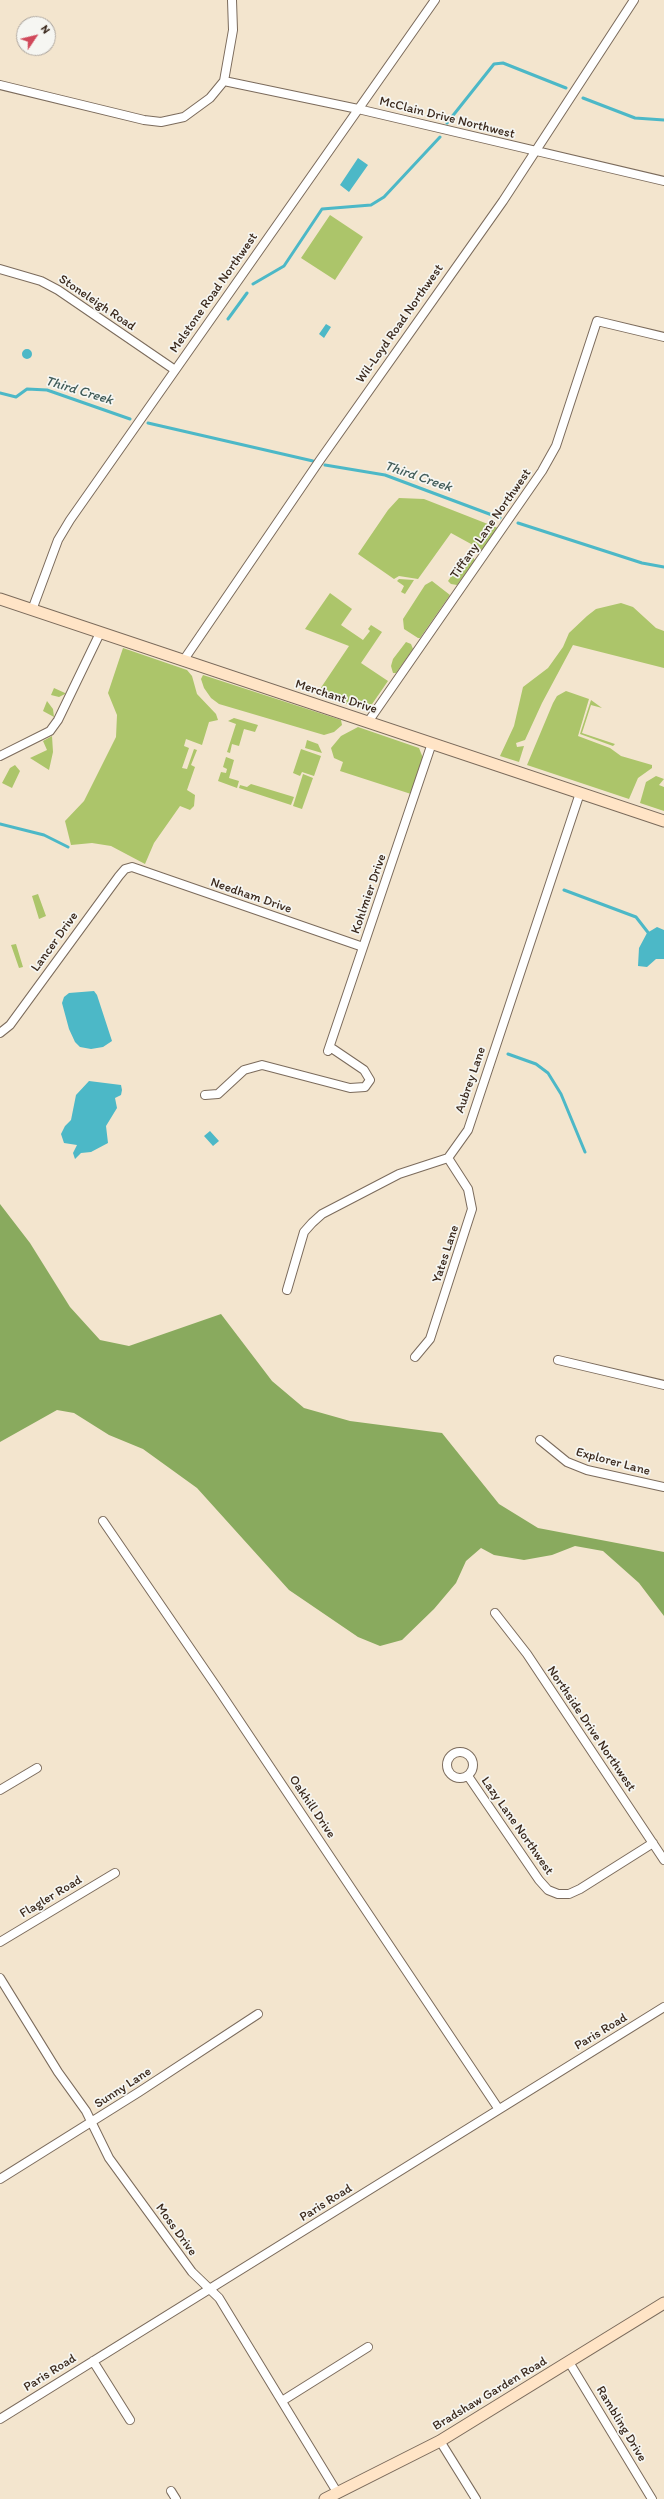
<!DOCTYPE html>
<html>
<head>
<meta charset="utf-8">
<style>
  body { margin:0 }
  #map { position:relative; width:664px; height:2499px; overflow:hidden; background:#f3e5ce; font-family:Itim,sans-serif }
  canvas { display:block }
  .north { position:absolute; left:16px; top:16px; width:40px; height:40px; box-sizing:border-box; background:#f6f6f2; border:1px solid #aba49d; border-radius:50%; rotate:55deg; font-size:11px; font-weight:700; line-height:16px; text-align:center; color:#3b2a1e }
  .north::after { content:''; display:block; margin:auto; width:14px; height:18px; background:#d1495b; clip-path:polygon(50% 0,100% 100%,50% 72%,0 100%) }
</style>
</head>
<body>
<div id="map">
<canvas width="664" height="2499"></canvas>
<div class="north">N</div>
</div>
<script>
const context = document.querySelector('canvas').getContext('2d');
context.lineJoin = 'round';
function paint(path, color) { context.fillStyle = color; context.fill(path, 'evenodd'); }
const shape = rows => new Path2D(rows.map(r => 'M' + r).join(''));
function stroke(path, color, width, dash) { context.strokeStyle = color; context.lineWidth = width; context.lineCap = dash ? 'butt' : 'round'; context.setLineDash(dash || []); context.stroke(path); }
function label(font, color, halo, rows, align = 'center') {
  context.font = font + ' Itim,sans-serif'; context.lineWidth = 3.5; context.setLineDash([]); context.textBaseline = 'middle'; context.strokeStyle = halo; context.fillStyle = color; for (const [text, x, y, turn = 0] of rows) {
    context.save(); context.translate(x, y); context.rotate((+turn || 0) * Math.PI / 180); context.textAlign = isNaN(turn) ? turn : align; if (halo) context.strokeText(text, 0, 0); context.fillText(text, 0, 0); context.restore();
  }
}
paint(shape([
  [330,215,363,237,335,280,301,258],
  [399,498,424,499,498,528,482,550,451,533,418,579,399,576,394,579,358,554,388,510],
  [468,552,475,560,457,585,451,584,448,581],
  [399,579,414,580,405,594,401,592,404,586,397,581],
  [432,581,450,595,420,638,418,638,404,629,403,619,425,585],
  [330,593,352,609,341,625,363,640,370,631,368,629,371,625,382,632,361,663,388,681,368,710,316,695,349,646,305,629],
  [621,603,633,607,656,628,664,631,664,668,573,645,542,703,525,740,516,743,517,747,524,746,519,762,500,756,514,726,523,687,548,668,563,647,569,633,587,616,596,609],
  [406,642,411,644,413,649,396,673,393,673,391,666,393,659],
  [123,648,187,670,192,676,197,694,216,714,218,720,209,722,202,745,186,739,184,746,189,748,182,768,187,769,194,749,197,750,191,765,195,767,187,790,195,795,194,806,190,810,180,806,154,843,145,864,111,846,92,843,71,845,65,821,84,801,116,737,117,715,108,693],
  [203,675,341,720,342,725,334,732,324,735,219,704,211,698,204,688,201,679],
  [54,688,65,693,65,694,59,697,51,695],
  [566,691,589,699,578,736,610,748,621,756,652,765,652,768,638,778,629,799,527,765,553,703,557,696],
  [591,700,602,708,591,705,582,733,615,744,613,746,580,734],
  [47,701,53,709,54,717,43,711],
  [234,718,258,725,255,732,244,729,239,746,232,744,230,753,227,752,236,724,228,721],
  [358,727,419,748,423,758,411,794,340,771,343,762,334,758,331,748,341,736],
  [52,736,53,752,49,770,30,758,47,750,43,741],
  [307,740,318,744,322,753,305,748],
  [301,749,321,756,314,776,302,772,300,776,293,773],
  [226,757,234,760,229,778,239,781,237,788,218,781,221,772,226,773,227,769,223,767],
  [15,765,20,771,12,788,2,783,10,768],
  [303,774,313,778,302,809,293,806],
  [656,776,664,779,659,785,664,787,664,811,640,803,646,782],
  [251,784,294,797,291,805,239,788,240,785,247,787],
  [38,894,46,916,39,919,32,896],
  [16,944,23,967,19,968,11,945]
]), '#acc56a');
paint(shape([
  [0,1204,30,1243,70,1307,100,1340,129,1346,221,1314,272,1381,304,1408,350,1421,442,1433,499,1504,538,1528,664,1552,664,1616,639,1583,603,1551,575,1546,552,1555,524,1560,494,1555,481,1548,466,1561,456,1583,434,1609,402,1640,380,1646,358,1637,289,1590,197,1488,143,1449,109,1435,74,1413,57,1410,0,1442]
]), '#89aa5e');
paint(shape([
  [358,158,368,165,349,192,340,185],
  [326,324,331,327,324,338,319,334],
  '22 354a5 5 0 1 1 10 0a5 5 0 1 1-10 0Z',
  [657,927,664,930,664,959,656,959,647,967,638,966,639,948,647,933],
  [94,991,97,995,112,1041,103,1047,91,1049,80,1047,75,1042,69,1029,62,1003,64,997,69,993],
  [89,1081,121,1085,122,1090,121,1095,115,1098,117,1108,106,1126,108,1143,91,1152,81,1153,75,1159,73,1153,77,1145,64,1143,61,1134,65,1126,71,1120,76,1095],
  [210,1131,219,1141,213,1146,204,1136]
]), '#4cb8c7');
stroke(shape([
  [583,98,635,118,664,120],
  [447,123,494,64,503,63,566,88],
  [253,284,284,266,322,209,371,205,384,197,440,137],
  [228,319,247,293],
  [0,393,16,397,27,389,47,390,130,419],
  [148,423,313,461],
  [325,465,385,475,500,518],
  [518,523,642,563,664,567],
  [0,824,44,835,68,847],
  [564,890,636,917,650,935],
  [508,1054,536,1064,548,1073,561,1094,585,1152]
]), '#4cb8c7', 3);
const street = shape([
  [224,81,358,109,664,181],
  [0,85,144,120,161,122,184,117,210,98,224,81,233,30,232,0],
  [0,269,41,281,58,290,175,370],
  [32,610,58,540,70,520,435,0],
  [183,661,320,460,503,201,634,0],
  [368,722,542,471,556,446,597,321,664,337],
  [0,756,50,731,58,720,100,633],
  [0,1033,10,1025,119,876,125,869,132,867,363,947],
  [328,1051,432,743],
  [205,1095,218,1094,244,1070,262,1065,350,1088,365,1087,370,1080,364,1070,330,1047],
  [287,1290,304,1232,312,1223,322,1214,399,1174,448,1158,468,1130,580,793],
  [415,1357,430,1339,472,1209,468,1189,448,1158],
  [558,1360,664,1385],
  [540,1440,567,1462,587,1470,664,1487],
  [103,1521,218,1689,498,2108],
  [495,1613,527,1654,664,1860],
  '447 1765a13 13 0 1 1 26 0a13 13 0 1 1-26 0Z',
  [468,1776,539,1880,548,1890,558,1894,569,1894,580,1889,653,1843],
  [0,1790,37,1768],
  [0,1942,115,1873],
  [0,1978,58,2072,86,2111,109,2158,192,2272,219,2298,337,2492],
  [0,2179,139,2092,258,2014],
  [93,2361,130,2420],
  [569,2362,652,2499],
  [282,2401,368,2347],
  [0,2419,664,2007],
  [440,2441,476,2499],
  [171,2491,176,2499]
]);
const secondary = shape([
  [0,599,664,821],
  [325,2499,440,2441,664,2303]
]);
stroke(street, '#7b6b5c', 10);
stroke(secondary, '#7b6b5c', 13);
stroke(street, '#fff', 8);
stroke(secondary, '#ffe4c6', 11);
label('13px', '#3b2a1e', '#f6f6f2', [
  ["McClain Drive Northwest",447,118,14],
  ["Melstone Road Northwest",214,293,-55],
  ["Stoneleigh Road",97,303,34],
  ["Wil-Loyd Road Northwest",400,324,-55],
  ["Tiffany Lane Northwest",491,524,-55],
  ["Merchant Drive",336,697,18],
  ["Kohlmier Drive",369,894,-71],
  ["Needham Drive",251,896,19],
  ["Lancer Drive",55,942,-54],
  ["Aubrey Lane",471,1080,-71],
  ["Yates Lane",446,1254,-72],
  ["Explorer Lane",613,1462,15],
  ["Northside Drive Northwest",591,1729,56],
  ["Oakhill Drive",312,1807,56],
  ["Lazy Lane Northwest",517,1826,55],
  ["Flagler Road",51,1897,-31],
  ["Paris Road",601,2032,-31],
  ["Sunny Lane",123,2088,-33],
  ["Paris Road",326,2203,-32],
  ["Moss Drive",176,2230,54],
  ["Paris Road",50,2373,-32],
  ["Bradshaw Garden Road",490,2394,-31],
  ["Rambling Drive",621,2424,59]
]);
label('italic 14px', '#415c59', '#f6f6f2', [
  ["Third Creek",79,391,17],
  ["Third Creek",418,477,19]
]);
</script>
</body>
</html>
